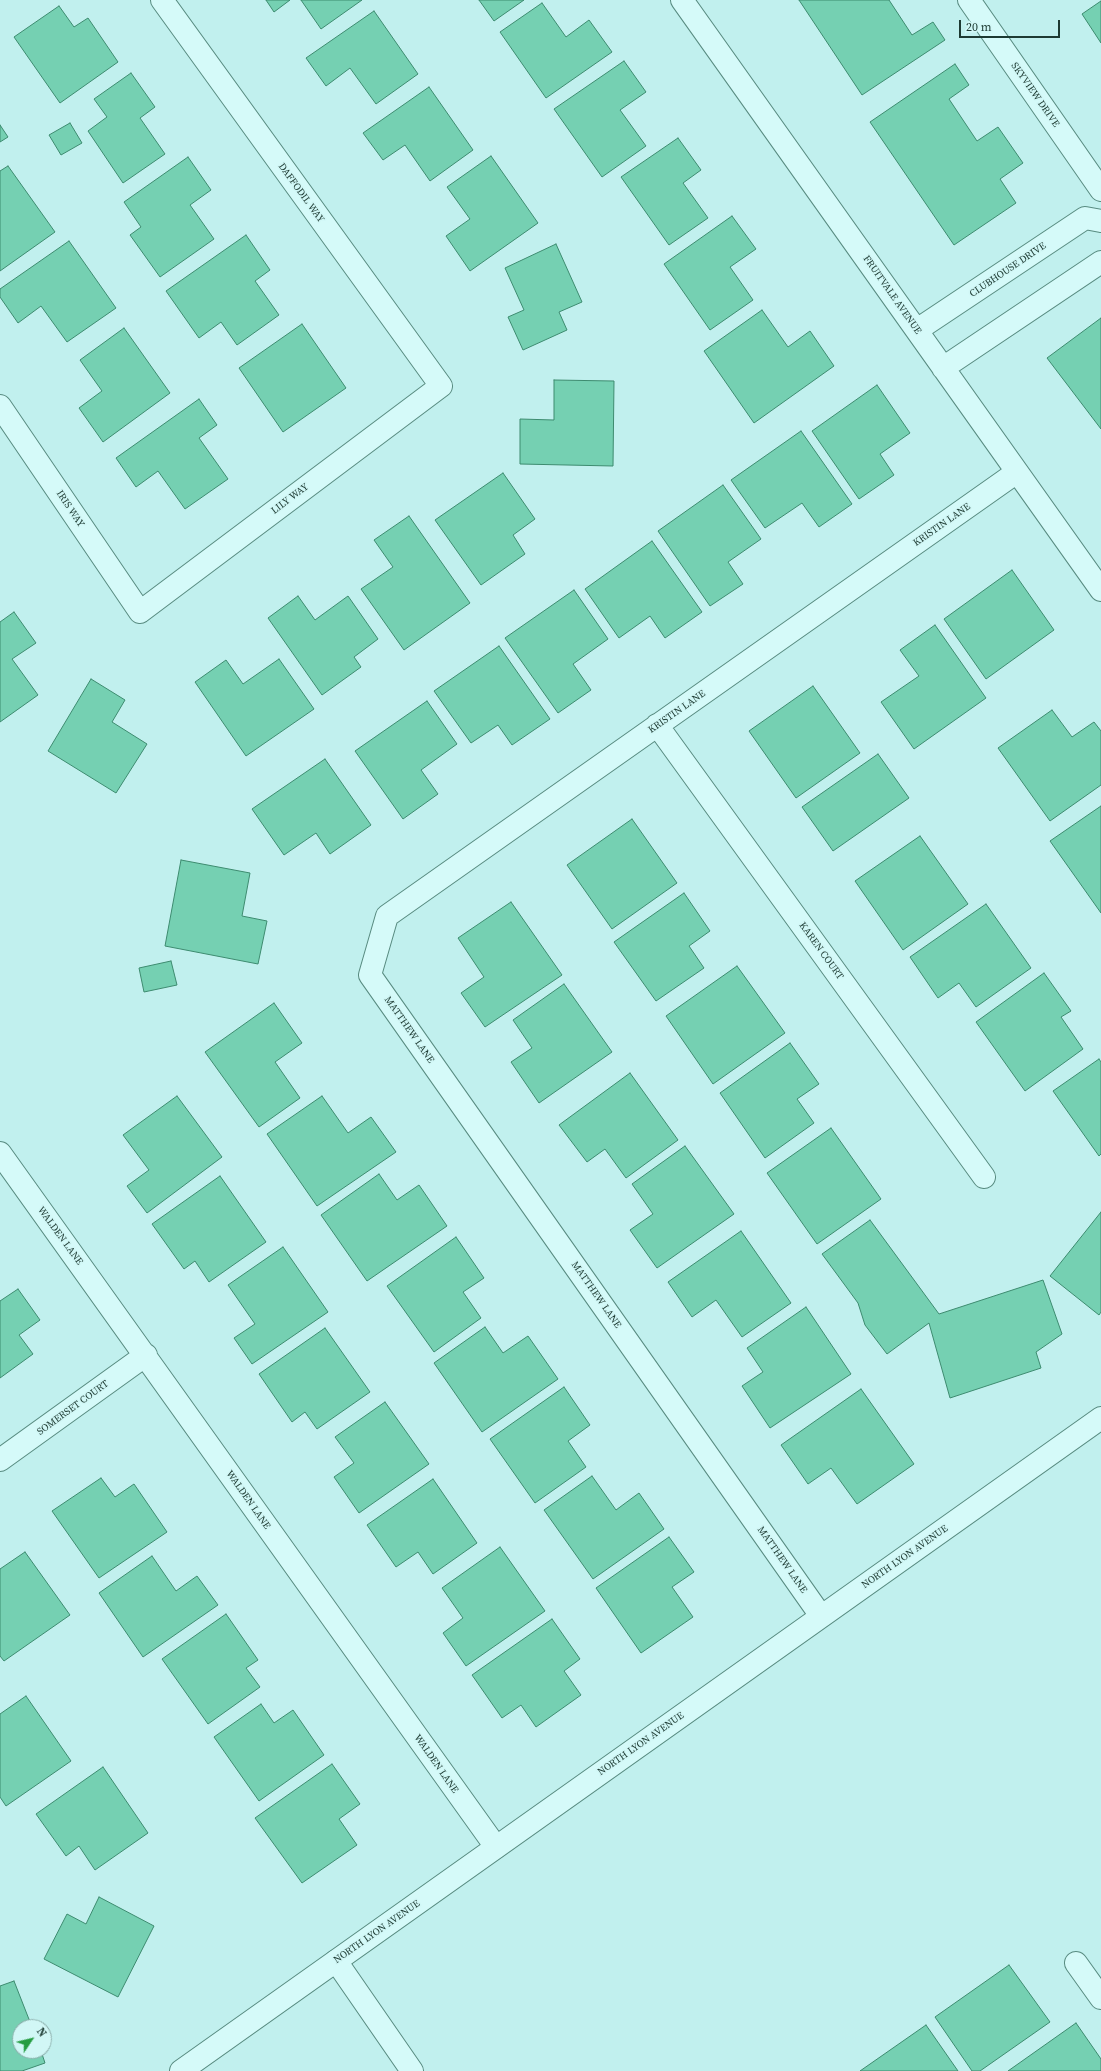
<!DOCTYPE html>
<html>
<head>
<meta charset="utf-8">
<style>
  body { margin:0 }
  #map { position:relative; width:1101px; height:2071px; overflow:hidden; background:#c1f0ee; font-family:"Source Serif 4",serif }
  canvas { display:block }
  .north { position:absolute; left:12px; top:2019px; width:40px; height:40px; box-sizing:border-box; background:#d1f7f6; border:1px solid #89aba8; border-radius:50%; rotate:55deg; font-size:11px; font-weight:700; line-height:16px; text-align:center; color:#1d3a32 }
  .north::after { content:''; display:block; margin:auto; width:14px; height:18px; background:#259d42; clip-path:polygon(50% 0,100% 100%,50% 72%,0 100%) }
  .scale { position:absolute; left:959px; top:20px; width:101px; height:18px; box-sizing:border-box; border:2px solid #1d3a32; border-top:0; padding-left:5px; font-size:12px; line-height:14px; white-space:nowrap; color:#1d3a32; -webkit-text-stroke:3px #d1f7f6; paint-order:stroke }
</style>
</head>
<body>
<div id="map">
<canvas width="1101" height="2071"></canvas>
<div class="north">N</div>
<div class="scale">20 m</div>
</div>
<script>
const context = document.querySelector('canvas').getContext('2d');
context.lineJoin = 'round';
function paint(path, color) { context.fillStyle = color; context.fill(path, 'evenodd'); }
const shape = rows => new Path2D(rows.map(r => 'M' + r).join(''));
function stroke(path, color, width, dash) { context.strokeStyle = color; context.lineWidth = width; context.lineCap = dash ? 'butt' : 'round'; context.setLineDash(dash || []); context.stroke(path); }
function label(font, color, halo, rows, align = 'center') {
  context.font = font + ' "Source Serif 4",serif'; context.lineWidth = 3; context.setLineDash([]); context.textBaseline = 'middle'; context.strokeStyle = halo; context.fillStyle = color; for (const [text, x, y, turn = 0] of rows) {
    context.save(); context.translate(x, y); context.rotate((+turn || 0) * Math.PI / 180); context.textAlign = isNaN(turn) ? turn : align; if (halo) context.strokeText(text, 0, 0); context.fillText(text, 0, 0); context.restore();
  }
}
const building = shape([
  [266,0,290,0,274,12,266,0],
  [301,0,362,0,321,29,301,0],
  [479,0,524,0,494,21,479,0],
  [799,0,889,0,912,35,933,22,945,40,862,95,799,0],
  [1101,1,1101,43,1082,14,1101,1],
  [542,3,566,37,589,20,612,52,546,98,500,32,542,3],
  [59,6,74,27,88,18,118,62,60,103,14,37,59,6],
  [374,11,418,74,376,104,350,68,326,86,306,58,374,11],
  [624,61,646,92,620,110,646,146,602,177,554,109,624,61],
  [955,64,969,85,949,99,977,141,998,127,1023,163,1000,179,1016,203,954,245,870,122,955,64],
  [131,73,155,107,140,118,165,154,123,183,88,131,107,117,94,99,131,73],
  [429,87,473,150,430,181,405,145,383,160,363,133,429,87],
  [70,123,82,143,61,155,49,135,70,123],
  [0,125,8,137,0,142,0,125],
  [678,138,701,170,683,183,708,218,669,245,621,177,678,138],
  [491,156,538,223,470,271,446,236,470,219,447,187,491,156],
  [188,157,211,190,190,205,214,239,160,277,130,235,141,227,124,202,188,157],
  [8,166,55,232,0,271,0,171,8,166],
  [732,216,756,249,730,267,753,300,710,330,664,264,732,216],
  [246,235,270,270,255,281,279,315,237,345,221,322,199,338,166,291,246,235],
  [69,241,116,308,67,342,41,306,18,323,0,297,0,289,69,241],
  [556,244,582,302,559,312,567,330,523,350,508,317,524,310,505,268,556,244],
  [762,310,788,347,810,331,834,366,754,423,704,351,762,310],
  [1101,318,1101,429,1047,358,1101,318],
  [302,324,346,388,283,432,239,368,302,324],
  [124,328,170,393,103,442,79,408,102,391,80,360,124,328],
  [554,380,614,381,613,466,520,464,520,419,554,420,554,380],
  [877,385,910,433,880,454,894,475,859,499,812,431,877,385],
  [199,399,217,425,199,438,228,479,185,509,158,471,136,487,116,458,199,399],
  [801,431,852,504,819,527,802,503,765,528,731,480,801,431],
  [503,473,535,519,513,535,525,554,481,585,435,520,503,473],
  [723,485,761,539,728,562,743,584,710,606,658,531,723,485],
  [409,516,470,603,404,650,361,589,393,567,374,540,409,516],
  [652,541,702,612,665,638,650,616,619,638,585,589,652,541],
  [1012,570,1054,630,986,679,944,619,1012,570],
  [574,590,608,639,573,664,591,690,558,713,505,638,574,590],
  [298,596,315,620,348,596,378,639,354,657,361,667,322,695,268,618,298,596],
  [14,612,36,643,12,659,38,695,0,722,0,622,14,612],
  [935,625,986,698,914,749,881,702,919,676,900,650,935,625],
  [499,646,550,719,512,745,498,725,471,743,434,691,499,646],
  [279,659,314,709,246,756,195,682,226,660,243,684,279,659],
  [91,679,125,700,112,722,147,744,116,793,48,751,91,679],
  [813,686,860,753,796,798,749,731,813,686],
  [427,701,457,744,421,770,438,794,403,819,355,751,427,701],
  [1052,710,1072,737,1094,722,1101,731,1101,785,1050,821,998,748,1052,710],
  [878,754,909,798,833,851,802,807,878,754],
  [325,759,371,825,330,854,316,833,284,855,252,809,325,759],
  [1101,806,1101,913,1050,841,1101,806],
  [632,819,677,883,612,929,567,865,632,819],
  [920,836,968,904,903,950,855,881,920,836],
  [181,860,250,873,242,916,267,921,258,964,165,946,181,860],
  [684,893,710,931,689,946,704,968,656,1001,614,942,684,893],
  [511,902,562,975,485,1027,461,993,484,977,458,938,511,902],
  [986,904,1031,968,976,1007,959,983,938,998,910,957,986,904],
  [171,961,177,985,144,992,139,968,171,961],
  [737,966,785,1033,713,1084,666,1016,737,966],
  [1044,973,1071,1011,1061,1017,1083,1049,1025,1091,976,1022,1044,973],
  [564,984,612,1052,539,1103,511,1062,532,1048,513,1020,564,984],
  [274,1003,302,1043,275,1062,300,1098,259,1127,205,1052,274,1003],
  [790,1043,819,1084,797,1099,814,1123,765,1158,720,1093,790,1043],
  [1099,1059,1101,1062,1101,1154,1099,1156,1053,1091,1099,1059],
  [630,1073,678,1140,626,1178,605,1149,587,1162,559,1125,630,1073],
  [177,1096,222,1157,147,1213,127,1186,149,1170,123,1135,177,1096],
  [322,1096,348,1133,371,1117,396,1152,317,1206,267,1134,322,1096],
  [831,1128,881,1199,817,1244,767,1173,831,1128],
  [685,1146,734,1214,657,1268,630,1230,653,1214,632,1184,685,1146],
  [379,1174,397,1200,419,1185,447,1226,367,1281,321,1215,379,1174],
  [220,1176,266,1242,209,1282,195,1261,184,1269,152,1224,220,1176],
  [1101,1212,1101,1312,1099,1315,1050,1276,1101,1212],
  [870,1220,939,1314,1043,1280,1062,1334,1036,1352,1041,1368,950,1398,929,1323,887,1354,865,1325,858,1303,822,1254,870,1220],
  [741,1231,791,1303,742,1337,716,1300,692,1317,668,1282,741,1231],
  [456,1237,484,1278,463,1292,481,1318,434,1352,387,1286,456,1237],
  [283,1247,328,1312,252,1364,234,1338,255,1324,228,1285,283,1247],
  [18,1289,40,1320,19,1335,33,1354,0,1378,0,1301,18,1289],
  [806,1307,851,1374,770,1428,742,1386,763,1372,747,1348,806,1307],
  [485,1327,503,1353,528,1336,558,1379,482,1432,434,1363,485,1327],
  [325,1328,370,1392,317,1429,305,1412,292,1422,259,1374,325,1328],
  [564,1387,590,1425,568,1441,586,1467,535,1503,490,1439,564,1387],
  [861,1389,914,1464,857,1504,831,1468,808,1484,781,1445,861,1389],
  [385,1402,429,1464,359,1513,334,1477,354,1463,335,1437,385,1402],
  [592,1476,616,1510,639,1493,664,1529,593,1579,544,1510,592,1476],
  [101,1478,115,1497,134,1484,167,1532,99,1578,52,1511,101,1478],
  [433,1479,477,1543,433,1574,418,1552,396,1567,367,1525,433,1479],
  [669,1537,694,1572,672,1587,693,1617,641,1653,596,1588,669,1537],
  [500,1547,545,1611,466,1666,443,1633,463,1618,442,1588,500,1547],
  [25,1552,70,1615,4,1661,0,1656,0,1569,25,1552],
  [152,1556,176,1591,197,1576,218,1605,143,1657,99,1593,152,1556],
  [226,1614,258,1660,246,1668,260,1687,208,1724,162,1659,226,1614],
  [552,1619,580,1659,564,1671,581,1695,536,1727,521,1705,502,1718,472,1675,552,1619],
  [26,1696,71,1761,6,1806,0,1797,0,1714,26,1696],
  [261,1704,274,1723,293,1710,324,1755,259,1801,214,1737,261,1704],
  [332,1764,360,1804,339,1819,357,1845,302,1883,255,1818,332,1764],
  [103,1767,148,1833,95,1870,79,1846,66,1856,36,1814,103,1767],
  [99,1897,154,1926,118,1997,44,1959,67,1914,86,1924,99,1897],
  [1009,1965,1050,2022,980,2071,972,2071,935,2017,1009,1965],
  [14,1981,32,2027,20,2027,20,2051,41,2051,45,2063,22,2071,0,2071,0,1986,14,1981],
  [1076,2023,1101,2059,1101,2071,1008,2071,1076,2023],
  [926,2025,958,2071,860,2071,926,2025]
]);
paint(building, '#75d0b2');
stroke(building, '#3d8b6f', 1);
const minor = shape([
  [682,0,1101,590],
  [969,0,1101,190],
  [917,330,1085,218,1101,221],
  [943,368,1101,262],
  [0,406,140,612,441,386,162,0],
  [657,725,984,1177],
  [0,1153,496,1847],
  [0,1460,146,1355],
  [821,1616,370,975,387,916,1017,472],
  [336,1961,412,2071],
  [1076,1963,1101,1998]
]);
const tertiary = shape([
  [181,2071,1101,1418]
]);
stroke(minor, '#588b80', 24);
stroke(tertiary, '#588b80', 24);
stroke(minor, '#d5faf9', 22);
stroke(tertiary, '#d5faf9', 22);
label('10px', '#1d3a32', '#d1f7f6', [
  ["SKYVIEW DRIVE",1035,95,55],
  ["DAFFODIL WAY",301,193,54],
  ["CLUBHOUSE DRIVE",1008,270,-34],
  ["FRUITVALE AVENUE",892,295,55],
  ["LILY WAY",290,499,-37],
  ["IRIS WAY",70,509,56],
  ["KRISTIN LANE",942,525,-35],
  ["KRISTIN LANE",677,712,-35],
  ["KAREN COURT",821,951,54],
  ["MATTHEW LANE",409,1030,55],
  ["WALDEN LANE",60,1236,54],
  ["MATTHEW LANE",596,1295,55],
  ["SOMERSET COURT",73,1408,-36],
  ["WALDEN LANE",248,1500,55],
  ["NORTH LYON AVENUE",905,1557,-35],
  ["MATTHEW LANE",782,1560,55],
  ["NORTH LYON AVENUE",641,1744,-35],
  ["WALDEN LANE",436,1764,55],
  ["NORTH LYON AVENUE",377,1932,-35]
]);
</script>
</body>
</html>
